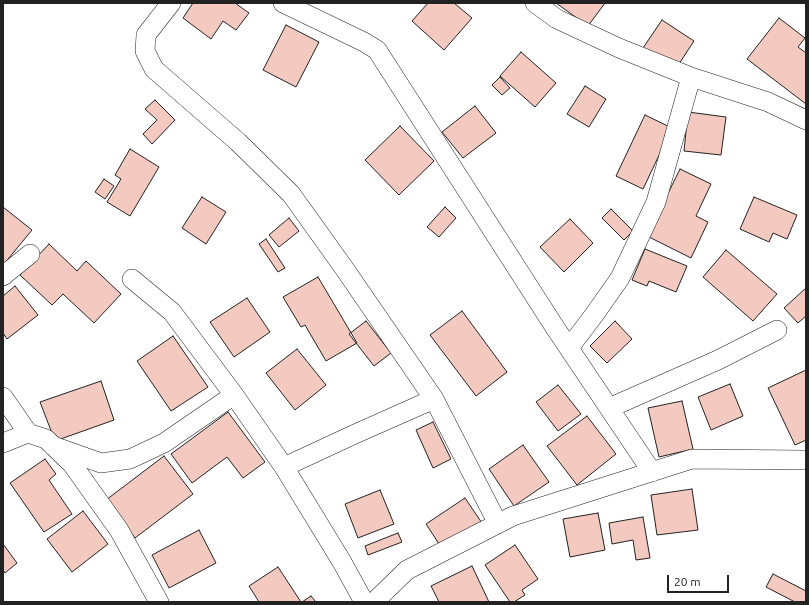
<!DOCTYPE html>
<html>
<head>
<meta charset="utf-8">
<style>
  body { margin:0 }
  #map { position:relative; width:809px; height:605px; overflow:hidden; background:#fff; font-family:Ubuntu,sans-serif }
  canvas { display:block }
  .frame { position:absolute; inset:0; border:4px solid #222; pointer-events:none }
  .scale { position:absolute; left:667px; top:575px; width:62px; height:18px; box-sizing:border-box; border:2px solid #222; border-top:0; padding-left:5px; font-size:12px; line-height:14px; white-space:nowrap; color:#222; -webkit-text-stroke:3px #fff; paint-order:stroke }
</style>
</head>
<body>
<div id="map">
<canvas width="809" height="605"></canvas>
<div class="frame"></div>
<div class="scale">20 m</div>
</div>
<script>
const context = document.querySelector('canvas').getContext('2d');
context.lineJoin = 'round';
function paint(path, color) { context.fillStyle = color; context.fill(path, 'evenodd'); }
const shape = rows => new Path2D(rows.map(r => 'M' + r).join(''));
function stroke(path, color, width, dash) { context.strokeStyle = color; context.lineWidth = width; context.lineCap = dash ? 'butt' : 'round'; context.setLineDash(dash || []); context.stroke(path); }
const building = shape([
  [193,3,235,3,249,13,236,30,223,21,211,39,183,18,193,3],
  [428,3,454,3,472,18,444,50,412,21,428,3],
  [556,3,605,3,588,26,556,3],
  [779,18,805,38,798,47,806,53,806,104,747,59,779,18],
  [662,20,694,41,675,70,643,48,662,20],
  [286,25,319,42,296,87,263,70,286,25],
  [521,52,556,83,535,107,500,76,521,52],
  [500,77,510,88,502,95,492,85,500,77],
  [585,86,606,99,589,127,567,114,585,86],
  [155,100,175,120,152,144,143,134,157,120,145,109,155,100],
  [475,106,496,133,463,158,442,132,475,106],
  [688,112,726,117,721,155,684,151,688,112],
  [645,115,672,128,643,189,616,176,645,115],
  [400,126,434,161,399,195,365,160,400,126],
  [130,149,159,167,130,216,107,202,121,179,115,175,130,149],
  [680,169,711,184,696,216,708,222,691,258,647,236,680,169],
  [104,179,114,186,105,199,95,192,104,179],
  [202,197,226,212,206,244,182,228,202,197],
  [754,197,797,215,787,239,773,233,769,242,740,229,754,197],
  [3,207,32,230,4,264,3,262,3,207],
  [445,207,456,218,439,237,427,227,445,207],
  [611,209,633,231,624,240,602,218,611,209],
  [289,218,299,231,279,247,269,235,289,218],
  [570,219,593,243,564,272,540,247,570,219],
  [266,239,285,268,278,272,259,244,266,239],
  [49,244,77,271,86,261,121,294,94,323,63,294,52,305,20,275,49,244],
  [645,249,687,266,676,292,649,281,647,286,632,280,645,249],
  [726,250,777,294,753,321,703,277,726,250],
  [318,277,357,343,326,361,305,325,301,327,283,297,318,277],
  [15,286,38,315,7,339,3,333,3,296,15,286],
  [806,288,806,316,798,323,784,308,806,288],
  [247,298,270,332,234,357,210,322,247,298],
  [462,311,507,372,476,396,430,335,462,311],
  [366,321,391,353,374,366,349,334,366,321],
  [615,321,632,339,607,363,590,346,615,321],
  [173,336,208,387,171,411,137,361,173,336],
  [297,349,326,385,295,410,266,373,297,349],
  [806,370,806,440,795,445,768,388,806,370],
  [101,381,114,420,55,441,40,402,101,381],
  [730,384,743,416,711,430,698,397,730,384],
  [558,385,581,414,558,431,536,402,558,385],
  [682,401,693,449,659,457,648,408,682,401],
  [228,412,265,462,243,478,227,457,192,483,171,454,228,412],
  [587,416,616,454,577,485,547,446,587,416],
  [433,422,451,459,433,468,416,430,433,422],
  [523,445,549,482,514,506,489,469,523,445],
  [164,456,193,494,135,538,106,500,164,456],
  [45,459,56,474,49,480,72,514,44,532,10,483,45,459],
  [692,489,698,530,657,535,651,495,692,489],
  [380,490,394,524,358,538,345,504,380,490],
  [465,498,482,523,443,550,426,524,465,498],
  [83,511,108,544,72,572,47,539,83,511],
  [598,513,605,550,570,557,563,519,598,513],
  [643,517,650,558,636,560,633,540,612,544,609,523,643,517],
  [199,530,216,563,169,588,152,555,199,530],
  [398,533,402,542,368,555,365,546,398,533],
  [3,544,17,563,5,573,3,570,3,544],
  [515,545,538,579,522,590,525,595,514,602,510,602,485,565,515,545],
  [472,566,489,602,439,602,431,586,472,566],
  [278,567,301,602,259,602,249,586,278,567],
  [773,574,806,591,806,602,795,602,766,587,773,574],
  [311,596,316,602,302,602,311,596]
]);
paint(building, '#f3c9c0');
stroke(building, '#222', 1);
const minor = shape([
  [171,3,146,35,145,51,154,69,238,142,291,194,344,268,434,399,498,524],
  [283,3,364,42,377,50,554,326,652,472],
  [535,3,557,19,619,48,691,77,768,102,806,120],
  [3,276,30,254],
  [132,279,172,312,234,395],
  [569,348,594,315,620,278,656,202,691,77],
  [3,397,28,433],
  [609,408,718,360,777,330],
  [3,443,28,433,46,439,72,464,119,530,159,602],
  [53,446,101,463,130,459,164,443,234,395,284,467,342,562,364,602],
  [284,467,355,434,434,399],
  [374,602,407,570,513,516,692,459,806,460]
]);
stroke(minor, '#222', 20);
stroke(minor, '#fff', 19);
</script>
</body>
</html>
